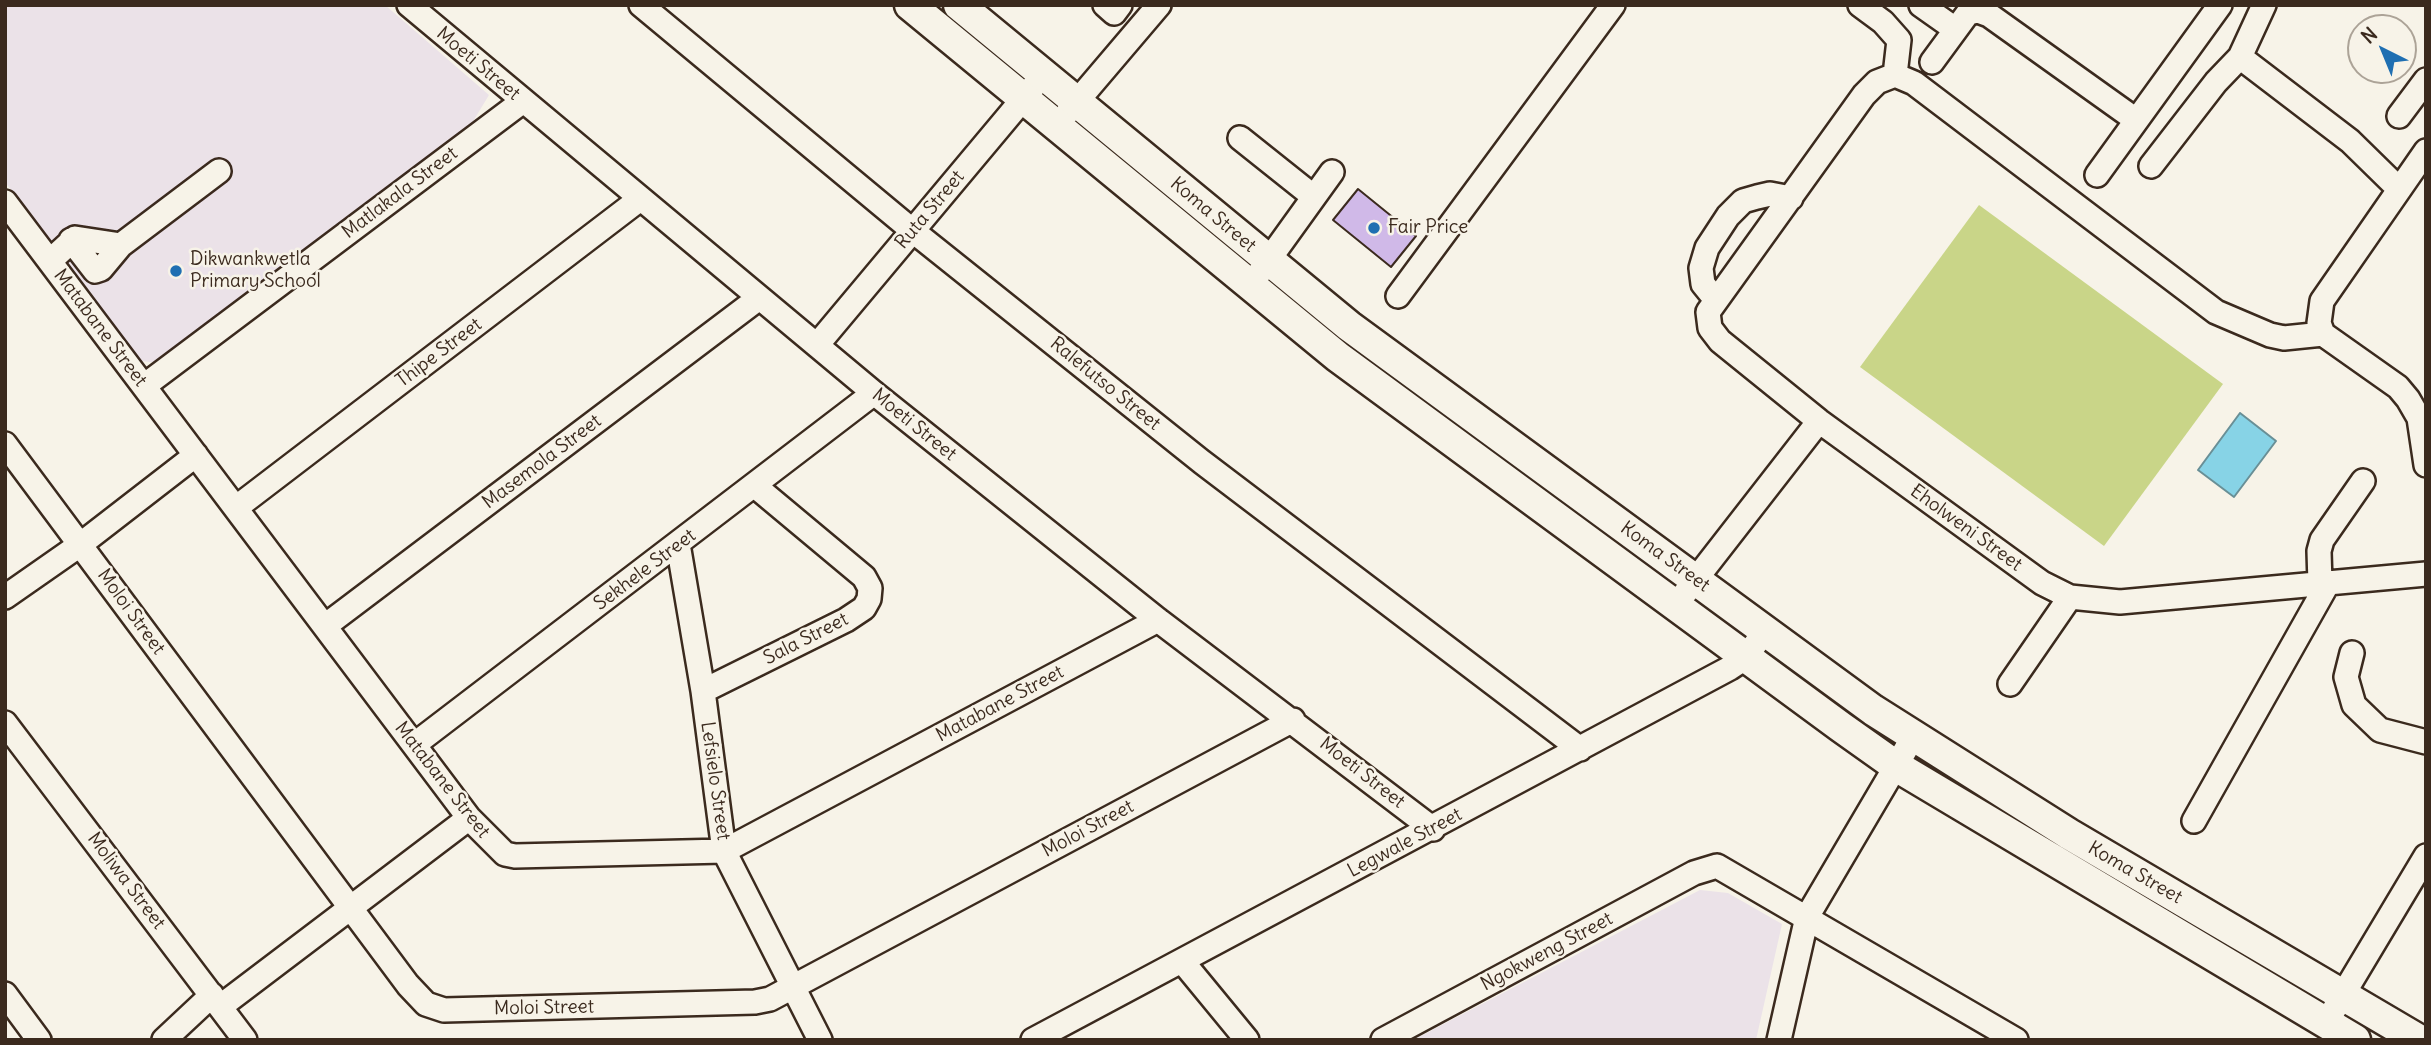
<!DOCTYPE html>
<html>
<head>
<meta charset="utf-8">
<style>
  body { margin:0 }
  #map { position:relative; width:2431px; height:1045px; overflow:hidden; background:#f7f3e8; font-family:Delius,sans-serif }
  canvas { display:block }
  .frame { position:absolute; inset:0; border:7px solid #3b2a1e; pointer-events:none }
  .north { position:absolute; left:2347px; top:14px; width:70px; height:70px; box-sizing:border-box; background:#f7f3e8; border:2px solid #aca397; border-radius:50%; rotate:317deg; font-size:19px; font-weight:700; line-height:28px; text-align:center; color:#3b2a1e }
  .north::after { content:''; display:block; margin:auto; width:24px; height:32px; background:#1f6fb2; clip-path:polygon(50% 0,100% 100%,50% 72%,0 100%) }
</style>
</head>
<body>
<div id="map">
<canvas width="2431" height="1045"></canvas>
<div class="frame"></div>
<div class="north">N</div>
</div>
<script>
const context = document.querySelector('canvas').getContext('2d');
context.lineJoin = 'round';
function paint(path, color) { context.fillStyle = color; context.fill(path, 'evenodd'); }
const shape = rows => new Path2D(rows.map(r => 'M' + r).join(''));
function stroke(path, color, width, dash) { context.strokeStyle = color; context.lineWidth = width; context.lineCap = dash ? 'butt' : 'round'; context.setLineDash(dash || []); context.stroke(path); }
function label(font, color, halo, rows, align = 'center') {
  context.font = font + ' Delius,sans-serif'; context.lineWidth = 5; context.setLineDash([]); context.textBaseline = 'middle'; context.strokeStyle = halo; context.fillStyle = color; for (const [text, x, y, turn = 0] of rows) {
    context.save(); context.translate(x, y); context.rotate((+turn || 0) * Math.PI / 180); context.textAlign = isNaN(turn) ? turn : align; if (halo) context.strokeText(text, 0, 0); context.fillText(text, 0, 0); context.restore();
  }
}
paint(shape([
  [5,5,385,5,489,95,469,128,158,363,141,361,5,182],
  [1700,890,1728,893,1782,924,1756,1040,1413,1040]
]), '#ebe2e8');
paint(shape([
  [1979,205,2223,384,2104,546,1860,367]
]), '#c9d588');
const water = shape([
  [2240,413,2276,441,2234,497,2198,470,2240,413]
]);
paint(water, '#87d3e6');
stroke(water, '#698f96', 2);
const building = shape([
  [1358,189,1416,236,1391,267,1333,220,1358,189]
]);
paint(building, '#d0b9e8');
stroke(building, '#3b2a1e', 2);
const minor = shape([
  [409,5,874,393,1158,620,1433,829],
  [641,5,913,231,1202,462,1580,749],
  [1105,5,1114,13,1120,5],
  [1860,5,1883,22,1899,40,1895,75],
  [1921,5,1955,29],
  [2240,57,2350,141,2399,189],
  [1932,62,1968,13,1978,11,1989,15,2136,120],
  [1068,112,1159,5],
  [2399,116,2426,80],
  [1240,138,1314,197],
  [2426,151,2322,301,2319,323,2323,334,2398,387,2408,399,2419,418,2426,465],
  [2151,166,2216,82,2240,57,2264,5],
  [2097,175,2220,5],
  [5,202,469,818,505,854,515,856,724,851,1158,620],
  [71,240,95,271,101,269,121,245],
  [50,261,75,238,121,245,219,171],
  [1260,272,1332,172],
  [1398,296,1613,5],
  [1716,300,1703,284,1701,268,1707,248,1728,216,1743,201,1757,197,1770,194,1791,198],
  [2323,334,2284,338,2270,335,2216,312,1914,83,1895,75,1877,82,1864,95,1708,312,1710,328,1720,341,1819,421,2042,583,2070,597,2120,602,2426,574],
  [817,345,1033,87],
  [144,386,523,101],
  [5,444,408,985,426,1004,444,1010,755,1002,770,999,1293,720],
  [237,507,640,199],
  [678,544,703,691,724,851,820,1040],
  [2320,584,2319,551,2322,540,2363,481],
  [5,597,81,544,196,455],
  [1675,606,1819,421],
  [325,626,759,298],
  [2352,653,2346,677,2354,705,2380,730,2426,742],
  [2010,684,2070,597],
  [703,691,846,620,864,608,869,599,870,588,864,577,755,486],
  [5,723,245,1040],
  [415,744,874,393],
  [2194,821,2328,583],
  [1182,961,1247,1040],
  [5,994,39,1040],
  [221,1006,469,818],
  [2326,1023,2426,856],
  [164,1040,212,995],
  [1033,1040,1730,668,1745,658,1765,631],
  [1383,1040,1694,873,1717,866,2016,1040],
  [1779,1040,1807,917,1913,737]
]);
const major = shape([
  [910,5,1338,357,1841,727,1896,766,2355,1040],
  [959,5,1349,326,1873,710,2069,834,2419,1040]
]);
stroke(minor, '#3b2a1e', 28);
stroke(major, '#3b2a1e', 35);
stroke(minor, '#f7f3e8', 23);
stroke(major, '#f7f3e8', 30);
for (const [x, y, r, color] of [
  [1374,228,7,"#1f6fb2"],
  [176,271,7,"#1f6fb2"]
]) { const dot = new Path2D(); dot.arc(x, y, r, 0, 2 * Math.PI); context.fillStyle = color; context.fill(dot); stroke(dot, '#f7f3e8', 2.5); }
label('19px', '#3b2a1e', '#f7f3e8', [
  ["Moeti Street",478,64,40],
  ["Matlakala Street",400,193,-37],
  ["Ruta Street",930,210,-50],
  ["Koma Street",1213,215,40],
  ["Matabane Street",100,328,53],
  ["Thipe Street",439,353,-37],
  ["Ralefutso Street",1105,384,39],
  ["Moeti Street",914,425,39],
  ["Masemola Street",542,462,-37],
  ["Eholweni Street",1966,528,36],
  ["Koma Street",1665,557,36],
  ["Sekhele Street",645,570,-37],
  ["Moloi Street",131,612,54],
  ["Sala Street",806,639,-27],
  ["Matabane Street",1000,704,-28],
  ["Moeti Street",1362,773,38],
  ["Matabane Street",442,780,52],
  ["Lefsielo Street",715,781,82],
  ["Moloi Street",1088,829,-28],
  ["Legwale Street",1405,843,-28],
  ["Koma Street",2135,873,30],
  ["Moliwa Street",126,881,53],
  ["Ngokweng Street",1547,952,-28],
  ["Moloi Street",544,1008,-1]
]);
label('19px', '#3b2a1e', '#f7f3e8', [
  ["Fair Price",1388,228],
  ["Dikwankwetla",190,260],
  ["Primary School",190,282]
], 'left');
</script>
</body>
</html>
